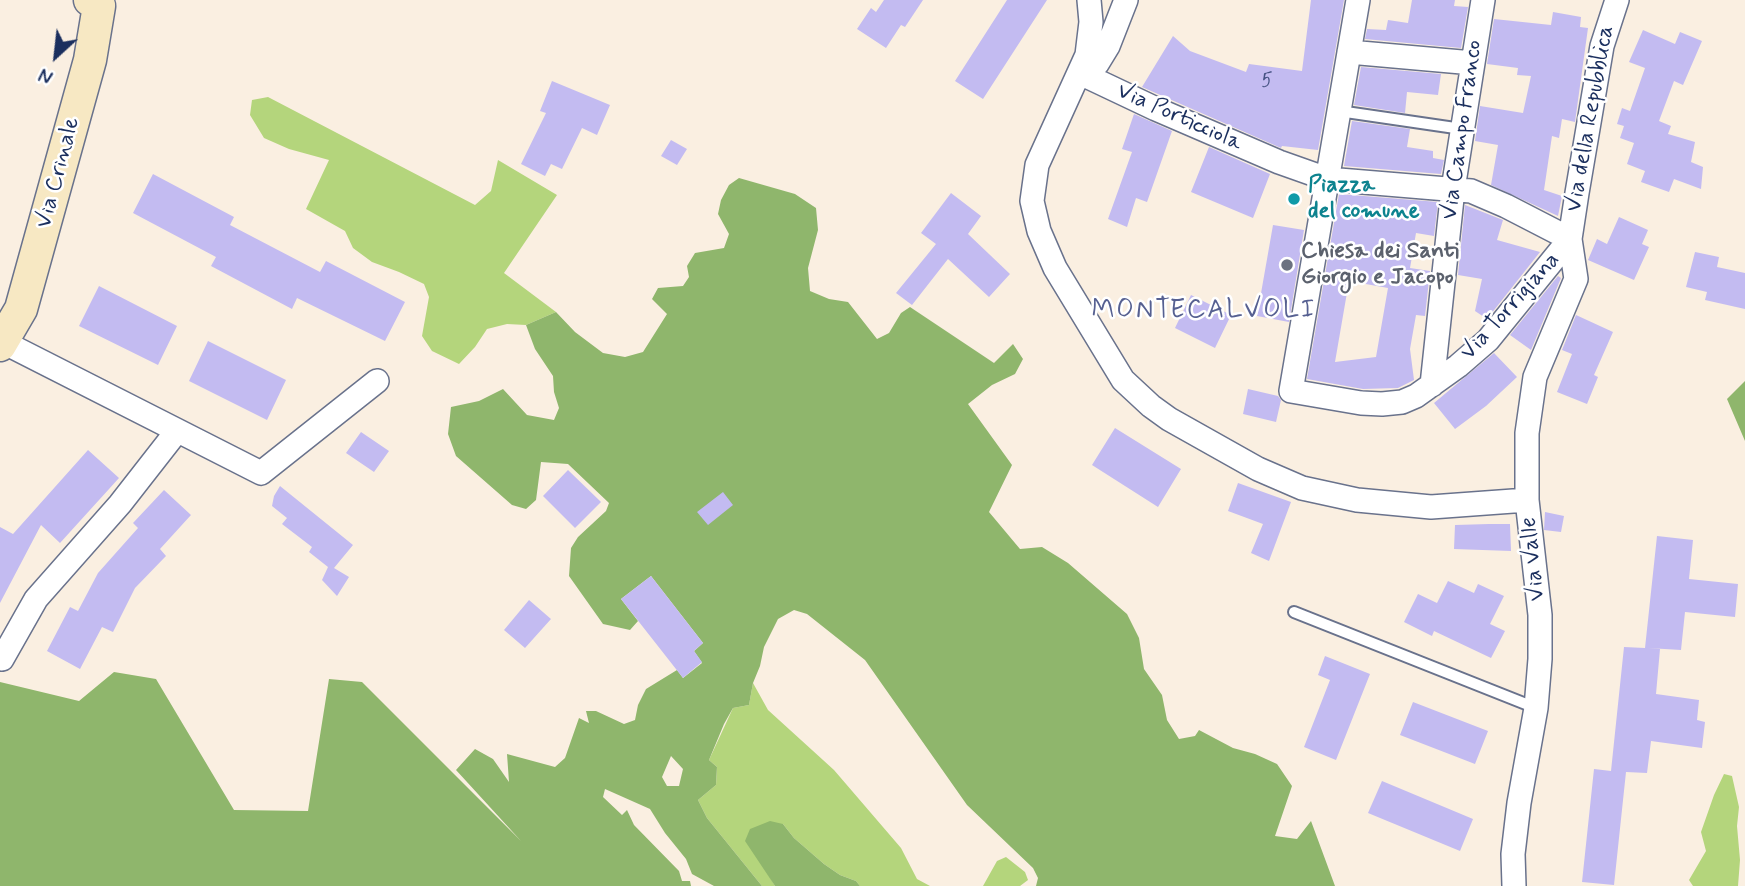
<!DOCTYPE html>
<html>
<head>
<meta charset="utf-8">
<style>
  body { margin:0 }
  #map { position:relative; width:1745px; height:886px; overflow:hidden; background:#faefe1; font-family:Mynerve,sans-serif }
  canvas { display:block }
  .north { position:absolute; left:21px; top:21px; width:70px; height:70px; -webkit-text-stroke:5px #fff; paint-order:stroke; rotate:207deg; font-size:19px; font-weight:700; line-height:28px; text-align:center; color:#1b2f5e }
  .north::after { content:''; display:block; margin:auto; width:24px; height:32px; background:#1b2f5e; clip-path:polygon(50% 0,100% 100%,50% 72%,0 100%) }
</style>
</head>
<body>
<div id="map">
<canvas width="1745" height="886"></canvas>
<div class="north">N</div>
</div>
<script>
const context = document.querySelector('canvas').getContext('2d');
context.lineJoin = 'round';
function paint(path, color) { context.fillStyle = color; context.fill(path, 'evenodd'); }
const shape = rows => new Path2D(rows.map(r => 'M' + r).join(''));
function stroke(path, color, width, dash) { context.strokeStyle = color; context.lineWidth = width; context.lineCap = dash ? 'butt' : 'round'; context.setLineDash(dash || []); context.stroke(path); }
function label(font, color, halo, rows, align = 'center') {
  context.font = font + ' Mynerve,sans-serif'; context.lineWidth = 5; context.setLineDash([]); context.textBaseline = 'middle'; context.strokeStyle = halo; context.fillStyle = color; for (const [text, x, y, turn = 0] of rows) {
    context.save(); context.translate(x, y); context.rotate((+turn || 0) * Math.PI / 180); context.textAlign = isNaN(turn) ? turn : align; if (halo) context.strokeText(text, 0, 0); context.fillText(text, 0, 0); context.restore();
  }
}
paint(shape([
  [268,97,475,205,491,191,498,160,557,195,504,273,556,312,526,325,507,324,487,329,475,347,459,364,432,351,422,336,429,297,424,284,399,272,372,262,353,248,345,231,306,209,329,160,289,149,264,138,250,115,252,100],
  [753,683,768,710,834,770,901,848,917,879,930,886,860,886,856,881,840,875,824,864,794,838,783,824,767,872,775,886,762,886,707,818,698,800,716,785,717,767,709,760,733,708,749,705],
  [1724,774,1732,776,1739,807,1737,826,1740,860,1738,886,1693,886,1689,880,1706,851,1701,832,1714,795],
  [1006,857,1025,872,1028,880,1020,886,983,886,997,861]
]), '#b4d57c');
paint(shape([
  [739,178,795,194,816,208,818,230,808,268,810,291,829,299,848,302,877,339,889,333,901,313,910,307,994,363,1013,344,1023,359,1015,374,992,385,968,404,1012,465,989,512,1020,549,1042,547,1068,563,1127,614,1139,638,1144,669,1162,695,1167,720,1179,739,1195,736,1199,730,1233,748,1255,754,1277,764,1292,786,1275,836,1297,839,1311,821,1335,886,1036,886,1038,878,1033,868,967,805,865,660,807,614,794,610,778,619,764,647,760,666,753,683,749,705,733,708,724,724,709,760,717,767,716,785,698,800,707,818,762,886,714,886,692,874,686,859,665,833,650,809,605,789,603,797,622,815,627,810,634,825,679,871,682,881,690,881,691,886,0,886,0,682,79,701,114,672,156,679,234,810,308,811,329,679,362,682,521,841,456,770,475,749,493,759,509,782,507,754,555,767,565,758,579,718,589,723,586,711,596,711,624,724,635,720,638,705,646,689,677,670,683,678,702,663,694,651,703,643,651,576,621,599,638,621,630,630,603,624,569,576,571,548,578,537,606,511,609,503,568,464,541,462,536,500,526,509,512,505,456,456,448,434,451,407,479,401,503,389,527,415,554,420,559,408,554,392,553,376,535,349,526,325,556,312,575,332,603,353,625,357,643,352,667,314,652,299,658,288,683,286,689,277,687,266,695,253,724,248,729,234,718,214,721,200,729,185],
  [671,756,683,769,679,786,667,786,662,777],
  [1745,381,1745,441,1727,399],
  [770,821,783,824,794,838,824,864,840,875,856,881,860,886,775,886,745,841,750,829]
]), '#8fb66c');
paint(shape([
  [884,0,923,0,905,27,901,25,886,48,857,29,871,8,876,12],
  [1007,0,1047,0,983,99,955,81],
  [1311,0,1344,0,1318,150,1282,146,1281,148,1142,87,1173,36,1190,51,1246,72,1249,64,1302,71],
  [1412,0,1455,0,1454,6,1468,7,1461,48,1365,39,1367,29,1386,30,1388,20,1408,23],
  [1553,12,1581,17,1580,27,1588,28,1575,122,1562,119,1559,138,1552,136,1544,190,1562,196,1558,216,1491,185,1498,145,1475,141,1480,106,1523,113,1531,76,1517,75,1518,68,1487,64,1494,19,1551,25],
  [1643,30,1675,44,1680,32,1702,41,1683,85,1674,81,1659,121,1671,126,1668,134,1695,142,1691,162,1703,167,1701,189,1674,179,1669,192,1641,182,1645,171,1627,164,1634,143,1620,138,1624,126,1617,124,1622,108,1630,111,1645,68,1629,62],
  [1361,67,1441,74,1438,95,1407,92,1405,113,1354,105],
  [552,81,610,105,597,135,582,128,562,169,551,164,545,176,521,164,546,113,540,111],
  [1134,114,1172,131,1147,202,1136,198,1127,227,1108,219,1132,152,1122,149],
  [1352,121,1410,129,1407,147,1433,151,1433,158,1444,160,1441,174,1344,166],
  [671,140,687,149,677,165,661,156],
  [1209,147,1270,174,1253,218,1191,192],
  [153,174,234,217,230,225,320,272,326,261,405,302,385,341,297,298,292,309,211,266,216,257,133,213],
  [951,193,981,216,968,234,1010,274,989,297,948,259,912,305,896,293,936,244,921,233],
  [1339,194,1438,202,1434,236,1416,233,1410,268,1430,271,1425,316,1416,315,1410,349,1414,380,1398,388,1363,389,1307,379],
  [1349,281,1388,288,1376,357,1335,362],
  [1465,205,1503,220,1497,240,1540,252,1487,319,1475,311,1482,279,1458,275],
  [1619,217,1648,230,1642,244,1649,247,1634,280,1588,260,1597,239,1607,244],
  [1273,225,1304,230,1289,322,1257,316],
  [1695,252,1719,257,1717,267,1745,273,1745,309,1705,300,1707,292,1686,287],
  [1558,276,1561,278,1531,350,1510,335],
  [99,286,177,326,158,365,79,326],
  [1191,295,1231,315,1215,348,1175,328],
  [1576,315,1613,332,1594,375,1598,377,1587,404,1557,392,1572,354,1562,350],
  [208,341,286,380,267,420,189,381],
  [1494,353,1517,377,1486,406,1455,429,1434,403],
  [1248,389,1278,396,1281,400,1276,422,1243,414],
  [1115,428,1181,469,1158,507,1092,465],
  [361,432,389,451,374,472,346,453],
  [88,450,119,478,60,543,41,525,0,603,0,527,13,534],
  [568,470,601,502,575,528,543,496],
  [1238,483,1291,502,1269,561,1251,553,1263,524,1228,511],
  [280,486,353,545,334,568,349,577,337,596,322,580,328,567,309,552,312,547,282,524,287,518,272,506,274,496],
  [164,490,191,515,160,549,166,556,135,588,113,632,102,627,80,669,47,651,70,607,78,611,98,573,138,528,133,523],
  [723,492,733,505,708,525,697,512],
  [1545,512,1564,516,1561,532,1544,530],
  [1489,524,1510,524,1511,551,1454,549,1455,525],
  [1657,536,1693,540,1689,579,1738,584,1735,617,1685,612,1681,650,1648,648,1660,649,1656,694,1699,700,1697,720,1705,722,1702,748,1651,741,1647,773,1626,772,1614,885,1582,882,1594,769,1611,771,1624,647,1645,648],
  [651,576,703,643,694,651,702,662,683,678,621,599],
  [1448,581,1474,593,1478,584,1504,596,1490,624,1505,631,1491,658,1434,631,1432,636,1404,622,1418,594,1437,603],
  [529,600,551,619,525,648,504,630],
  [1325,656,1370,674,1336,760,1304,747,1330,680,1318,675],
  [1413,702,1488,731,1475,764,1400,735],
  [1382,781,1473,819,1460,851,1368,813]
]), '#c3bbf1');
const lane = shape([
  [1339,111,1462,129],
  [1294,612,1536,708]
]);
const street = shape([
  [1089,0,1091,22,1087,55,1037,165,1032,201,1039,231,1055,268,1123,380,1151,406,1169,419,1258,469,1302,488,1357,500,1431,507,1527,500],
  [1358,0,1291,391,1361,403,1382,404,1402,402,1416,396,1458,366,1488,340,1570,239],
  [1349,52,1473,63],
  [1080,73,1156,109,1279,162,1327,179,1471,191,1506,206,1570,239],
  [1080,73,1097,64,1108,46,1126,0],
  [3,342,261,473,377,381],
  [1432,385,1453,189,1483,0],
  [2,659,36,599,120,504,177,431],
  [1514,886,1513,854,1519,803,1536,708,1540,659,1540,615,1527,500,1527,433,1535,377,1576,279,1570,239,1577,193,1602,46,1617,0]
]);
const secondary = shape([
  [0,345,21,309,90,60,99,6,90,0]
]);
stroke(lane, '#69728c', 14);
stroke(street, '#69728c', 26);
stroke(secondary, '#69728c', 35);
stroke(lane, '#fff', 10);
stroke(street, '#fff', 23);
stroke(secondary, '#f7e8c3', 32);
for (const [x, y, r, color] of [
  [1294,199,7,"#0f9aa8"],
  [1287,265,7,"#6b7280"]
]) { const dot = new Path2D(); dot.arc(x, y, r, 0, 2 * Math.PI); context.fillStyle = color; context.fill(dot); stroke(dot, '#fff', 2.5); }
label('19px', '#455283', null, [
  ["5",1267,82]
]);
label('23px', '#1b2f5e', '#fff', [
  ["Via Porticciola",1179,118,24],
  ["Via della Repubblica",1591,119,-80],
  ["Via Campo Franco",1463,130,-82],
  ["Via Crinale",59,173,-75],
  ["Via Torrigiana",1511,307,-48],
  ["Via Valle",1534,559,-96]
]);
label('bold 23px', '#0d838f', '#fff', [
  ["Piazza",1308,186],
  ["del comune",1308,212]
], 'left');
label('bold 23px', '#5b616d', '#fff', [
  ["Chiesa dei Santi",1301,252],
  ["Giorgio e Jacopo",1301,278]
], 'left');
context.letterSpacing = '2px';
label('26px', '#566091', '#fff', [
  ["MONTECALVOLI",1204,312]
]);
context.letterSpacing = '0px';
</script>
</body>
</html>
